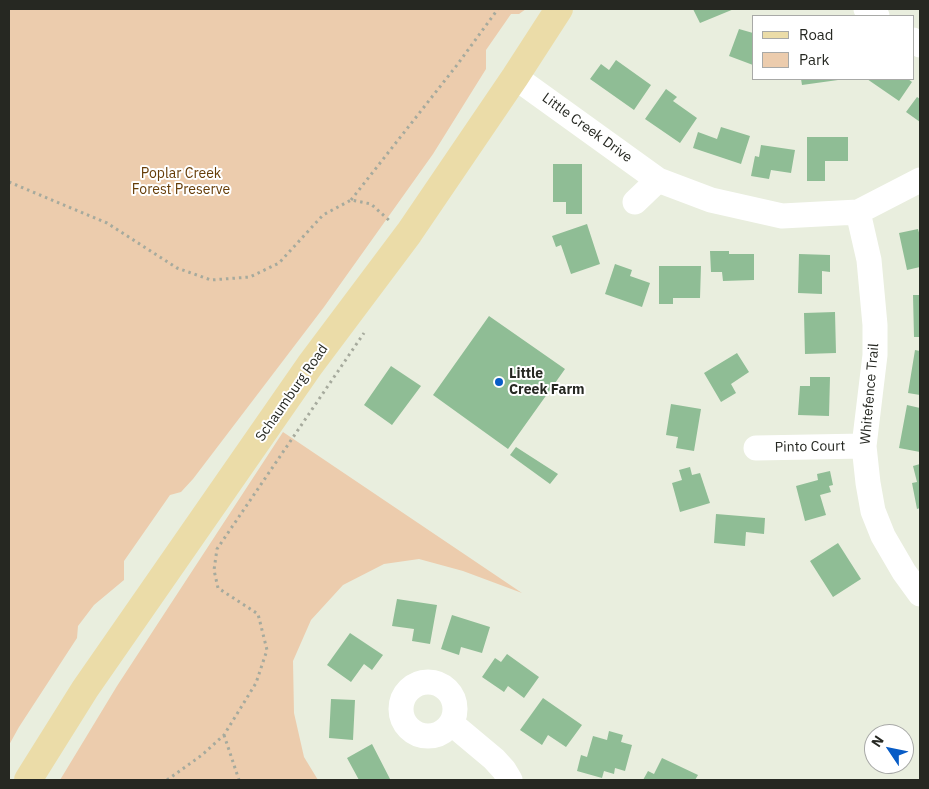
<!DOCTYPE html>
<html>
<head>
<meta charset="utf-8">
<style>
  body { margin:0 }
  #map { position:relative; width:929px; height:789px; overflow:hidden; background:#e9eede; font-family:"IBM Plex Sans",sans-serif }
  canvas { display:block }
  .frame { position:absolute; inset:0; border:10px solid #262822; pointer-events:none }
  .legend { position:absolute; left:752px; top:15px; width:162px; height:65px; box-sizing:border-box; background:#fff; border:1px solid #a8a9a7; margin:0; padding:6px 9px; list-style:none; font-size:15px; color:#262822 }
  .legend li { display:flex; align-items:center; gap:10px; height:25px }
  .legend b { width:25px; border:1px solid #a8a9a7 }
  .north { position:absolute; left:864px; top:724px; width:50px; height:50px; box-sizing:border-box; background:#fff; border:1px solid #a8a9a7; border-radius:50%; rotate:304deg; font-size:14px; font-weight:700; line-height:20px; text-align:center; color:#262822 }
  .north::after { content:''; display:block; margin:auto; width:18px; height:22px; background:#085cc6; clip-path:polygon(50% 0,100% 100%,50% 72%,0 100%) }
</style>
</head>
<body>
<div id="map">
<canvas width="929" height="789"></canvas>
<div class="frame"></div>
<ul class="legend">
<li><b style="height:6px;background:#ebdca8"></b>Road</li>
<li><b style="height:14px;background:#ecccad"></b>Park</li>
</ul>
<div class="north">N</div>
</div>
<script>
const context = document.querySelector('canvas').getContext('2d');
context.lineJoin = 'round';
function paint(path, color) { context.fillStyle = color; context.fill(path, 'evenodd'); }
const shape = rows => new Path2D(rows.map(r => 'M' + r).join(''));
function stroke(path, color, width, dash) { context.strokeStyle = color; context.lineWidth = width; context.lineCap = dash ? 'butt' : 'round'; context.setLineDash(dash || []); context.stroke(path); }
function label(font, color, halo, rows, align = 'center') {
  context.font = font + ' "IBM Plex Sans",sans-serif'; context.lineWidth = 4; context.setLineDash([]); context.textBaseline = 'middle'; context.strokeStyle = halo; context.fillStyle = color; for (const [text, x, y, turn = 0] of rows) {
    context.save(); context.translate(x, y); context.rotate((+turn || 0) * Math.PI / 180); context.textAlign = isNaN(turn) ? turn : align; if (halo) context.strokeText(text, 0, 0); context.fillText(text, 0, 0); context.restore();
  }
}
paint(shape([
  [9,9,526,9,519,14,511,14,486,50,486,69,433,154,324,307,193,479,181,492,170,495,124,561,124,580,94,605,78,626,77,638,19,727,9,745],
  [283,432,522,593,463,571,419,559,384,564,343,585,311,620,293,661,294,713,304,757,318,780,60,780,117,686]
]), '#ecccad');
paint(shape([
  [693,9,734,9,700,23],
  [739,29,753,33,753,65,729,56],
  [616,60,651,85,634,110,590,79,601,64,609,70],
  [801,79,837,79,838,80,802,85],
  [867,79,908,79,912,82,899,101],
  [666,89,677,97,673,101,697,118,680,143,645,119],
  [917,97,920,99,920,122,906,112],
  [721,127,750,136,741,164,693,148,698,132,717,139],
  [807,137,848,137,848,161,825,161,825,181,807,181],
  [761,145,795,150,791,173,771,170,769,179,751,176,755,156,759,157],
  [553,164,582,164,582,214,566,214,566,202,553,202],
  [587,224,600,264,571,274,561,245,556,247,552,236],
  [918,229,920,236,920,267,907,270,899,233],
  [710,251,729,251,729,254,754,254,754,280,723,281,722,272,711,272],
  [799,254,830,255,830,272,822,271,822,294,798,293],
  [615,264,632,270,630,276,650,283,642,307,605,294],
  [659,266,701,266,700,298,673,298,673,304,659,304],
  [913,295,920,295,920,337,914,337],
  [835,312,836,353,805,354,804,313],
  [489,316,565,369,508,449,433,395],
  [915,350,920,351,920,395,908,393],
  [737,353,749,372,731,384,736,393,721,402,704,373],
  [391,366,421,386,392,425,364,405],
  [810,377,830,377,829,416,798,415,800,386,810,386],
  [671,404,701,409,694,451,676,448,678,437,666,435],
  [907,405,920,408,920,452,899,448],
  [516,447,558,474,550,484,510,455],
  [920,464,920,508,917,509,912,483,917,482,913,466],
  [690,467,692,475,700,473,710,503,680,512,672,483,682,480,679,470],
  [830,471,833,485,829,486,831,492,820,495,826,515,805,521,796,486,818,480,817,474],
  [716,514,765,518,764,534,746,532,745,546,714,543],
  [838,543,861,579,833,597,810,561],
  [397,599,437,605,430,644,412,641,414,629,392,626],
  [452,615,490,627,482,653,461,647,459,655,441,649],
  [350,633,383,655,372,670,364,664,351,682,327,665],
  [507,654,539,677,524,698,508,686,504,692,482,677,495,658,501,662],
  [543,698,582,725,566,747,548,735,542,745,520,730],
  [331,699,355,700,353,740,329,738],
  [609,731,623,735,621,742,632,745,625,771,615,768,614,774,604,771,602,778,577,771,581,755,587,757,593,736,607,740],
  [372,744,390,779,388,780,359,780,347,758],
  [662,758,698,775,695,780,643,780,648,771,654,774]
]), '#8fbd95');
stroke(shape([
  [9,182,107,223,177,268,211,280,250,277,279,263,323,215,351,200,371,204,391,222],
  [351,200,457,65,498,9],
  [224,735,239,780],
  [167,780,202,755,224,735,256,683,267,650,258,614,218,588,214,570,217,549,364,333]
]), '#a6aa9d', 3, [2.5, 4]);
stroke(shape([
  [866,9,877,16],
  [913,40,920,45],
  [515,77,658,180,711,200,782,216,858,212,920,180],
  [635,202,658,180],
  [858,212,869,260,875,325,875,355,864,446,868,483,873,511,883,536,904,572,920,594],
  [756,448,864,446],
  '401 709a27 27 0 1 1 54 0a27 27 0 1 1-54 0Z',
  [451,723,494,759,504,770,510,780]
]), '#fff', 25);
stroke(shape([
  [28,780,85,689,310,365,409,233,515,77,559,9]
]), '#ebdca8', 28);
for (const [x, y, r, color] of [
  [499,382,5,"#085cc6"]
]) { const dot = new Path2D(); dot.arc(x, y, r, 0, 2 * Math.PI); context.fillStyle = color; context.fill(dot); stroke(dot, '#fff', 2); }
label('14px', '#262822', '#fff', [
  ["Little Creek Drive",587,128,36],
  ["Schaumburg Road",292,393,-55],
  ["Whitefence Trail",870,394,-85],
  ["Pinto Court",810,447,-1]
]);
label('14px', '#653c07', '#fff', [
  ["Poplar Creek",181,174],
  ["Forest Preserve",181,190]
]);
label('bold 14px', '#262822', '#fff', [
  ["Little",509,374],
  ["Creek Farm",509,390]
], 'left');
</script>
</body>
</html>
